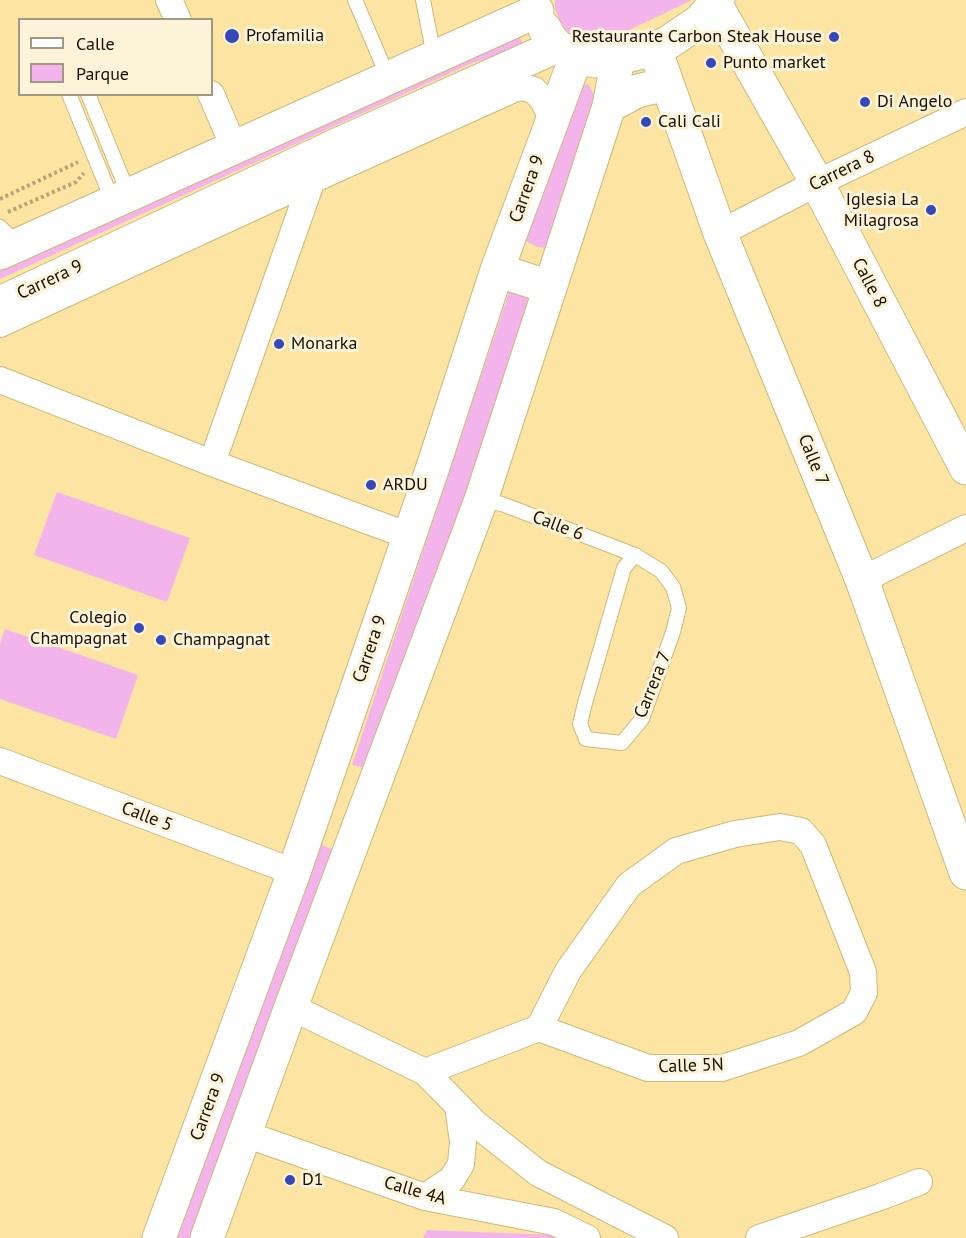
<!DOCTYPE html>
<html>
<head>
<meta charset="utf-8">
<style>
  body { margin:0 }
  #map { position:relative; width:966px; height:1238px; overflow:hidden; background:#fce4a3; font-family:"PT Sans",sans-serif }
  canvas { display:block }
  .legend { position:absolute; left:18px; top:18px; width:195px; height:78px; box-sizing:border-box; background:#fcf3d9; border:2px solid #a09882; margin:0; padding:8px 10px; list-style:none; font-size:18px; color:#170f00 }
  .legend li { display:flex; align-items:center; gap:12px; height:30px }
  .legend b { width:30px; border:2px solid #a09882 }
</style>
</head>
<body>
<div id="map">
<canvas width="966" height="1238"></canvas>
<ul class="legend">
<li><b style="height:8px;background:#fff"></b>Calle</li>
<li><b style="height:16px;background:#f3b4ec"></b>Parque</li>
</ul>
</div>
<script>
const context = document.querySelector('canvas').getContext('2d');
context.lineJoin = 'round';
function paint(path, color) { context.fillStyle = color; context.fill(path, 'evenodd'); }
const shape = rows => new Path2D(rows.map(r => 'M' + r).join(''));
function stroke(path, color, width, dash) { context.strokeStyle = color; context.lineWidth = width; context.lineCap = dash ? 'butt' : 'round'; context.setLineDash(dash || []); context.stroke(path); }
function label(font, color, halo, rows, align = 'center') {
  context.font = font + ' "PT Sans",sans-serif'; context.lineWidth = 6; context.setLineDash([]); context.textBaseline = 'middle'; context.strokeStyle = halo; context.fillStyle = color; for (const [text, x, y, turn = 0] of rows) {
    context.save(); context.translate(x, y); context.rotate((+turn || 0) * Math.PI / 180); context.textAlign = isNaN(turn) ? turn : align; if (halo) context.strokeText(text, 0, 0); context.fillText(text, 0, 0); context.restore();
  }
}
paint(shape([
  [555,0,692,0,602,43,580,40,572,35,561,24,555,9],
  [514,28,525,47,472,63,0,279,0,262],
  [588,84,596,98,556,249,538,247,523,240,572,86],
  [511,286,540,297,371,769,352,765],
  [57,492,190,538,167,602,34,555],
  [5,629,138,675,116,739,0,699,0,643],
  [314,842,334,850,195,1238,171,1238],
  [427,1230,553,1235,558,1238,423,1238]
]), '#f3b4ec');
const service = shape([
  [355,0,388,77],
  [423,0,434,56],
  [69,94,113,202],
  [88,94,129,195],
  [0,227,18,245],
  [481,500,502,504,635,555,661,571,673,587,679,608,673,632,642,719,622,743,586,739,580,724,585,703,624,568,635,555]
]);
const minor = shape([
  [169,0,178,20],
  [211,94,234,147],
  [720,233,817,183,966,112],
  [0,324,312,180,514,89,521,87,534,90,543,100,552,119],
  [0,380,212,463,409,536],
  [212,463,312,180],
  [862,580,966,528],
  [0,761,294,872],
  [291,1007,425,1072,476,1124,538,1173,665,1238],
  [425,1072,539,1028,568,971,629,885,676,851,735,834,780,827,801,831,813,845,863,972,864,993,854,1012,799,1043,722,1068,648,1068,539,1028],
  [245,1134,425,1197,554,1222,587,1238],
  [425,1197,452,1179,461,1164,463,1142,458,1106],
  [759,1238,880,1197,919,1182]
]);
const tertiary = shape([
  [655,49,720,233,862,580,966,873]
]);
const secondary = shape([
  [716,5,817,183,966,468],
  [609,106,637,91,667,84],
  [497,270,549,287],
  [159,1238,294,872,432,470,497,270,576,57],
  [207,1238,291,1007,481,500,609,106,618,58]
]);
const primary = shape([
  [545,29,549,37,557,46,576,57,595,61,618,58,655,49,669,42,700,21,718,0],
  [0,253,537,11],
  [0,303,339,144,557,46]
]);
stroke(service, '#d0b879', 16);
stroke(minor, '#d0b879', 28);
stroke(tertiary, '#d0b879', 35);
stroke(secondary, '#d0b879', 35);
stroke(primary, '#d0b879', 35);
stroke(shape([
  [0,199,78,162],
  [8,212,76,182,84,173]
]), '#b7a472', 4, [3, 3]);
stroke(service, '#fff', 14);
stroke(minor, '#fff', 26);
stroke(tertiary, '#fff', 33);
stroke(secondary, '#fff', 33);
stroke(primary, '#fff', 33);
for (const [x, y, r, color] of [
  [232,36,8,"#3548ba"],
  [834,37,6,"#3548ba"],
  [711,63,6,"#3548ba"],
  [865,102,6,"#3548ba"],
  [646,122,6,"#3548ba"],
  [931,210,6,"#3548ba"],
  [279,344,6,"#3548ba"],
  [371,485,6,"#3548ba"],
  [139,628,6,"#3548ba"],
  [161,640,6,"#3548ba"],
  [290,1180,6,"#3548ba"]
]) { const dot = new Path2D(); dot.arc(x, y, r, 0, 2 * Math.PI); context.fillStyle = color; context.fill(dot); stroke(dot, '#fcf3d9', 2); }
label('18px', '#170f00', '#fcf3d9', [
  ["Profamilia",246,36],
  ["Restaurante Carbon Steak House",822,37,"right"],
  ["Punto market",723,63],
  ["Di Angelo",877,102],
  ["Cali Cali",658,122],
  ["Iglesia La",919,200,"right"],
  ["Milagrosa",919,221,"right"],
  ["Monarka",291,344],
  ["ARDU",383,485],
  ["Colegio",127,618,"right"],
  ["Champagnat",127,639,"right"],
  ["Champagnat",173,640],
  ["D1",302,1180]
], 'left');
label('18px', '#170f00', '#fcf3d9', [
  ["Carrera 8",842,171,-26],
  ["Carrera 9",527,189,-70],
  ["Carrera 9",50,280,-25],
  ["Calle 8",869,283,62],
  ["Calle 7",813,460,68],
  ["Calle 6",558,526,21],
  ["Carrera 9",370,649,-71],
  ["Carrera 7",653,685,-68],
  ["Calle 5",147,817,21],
  ["Calle 5N",691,1066,-2],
  ["Carrera 9",208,1107,-70],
  ["Calle 4A",415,1191,16]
]);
</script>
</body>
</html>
